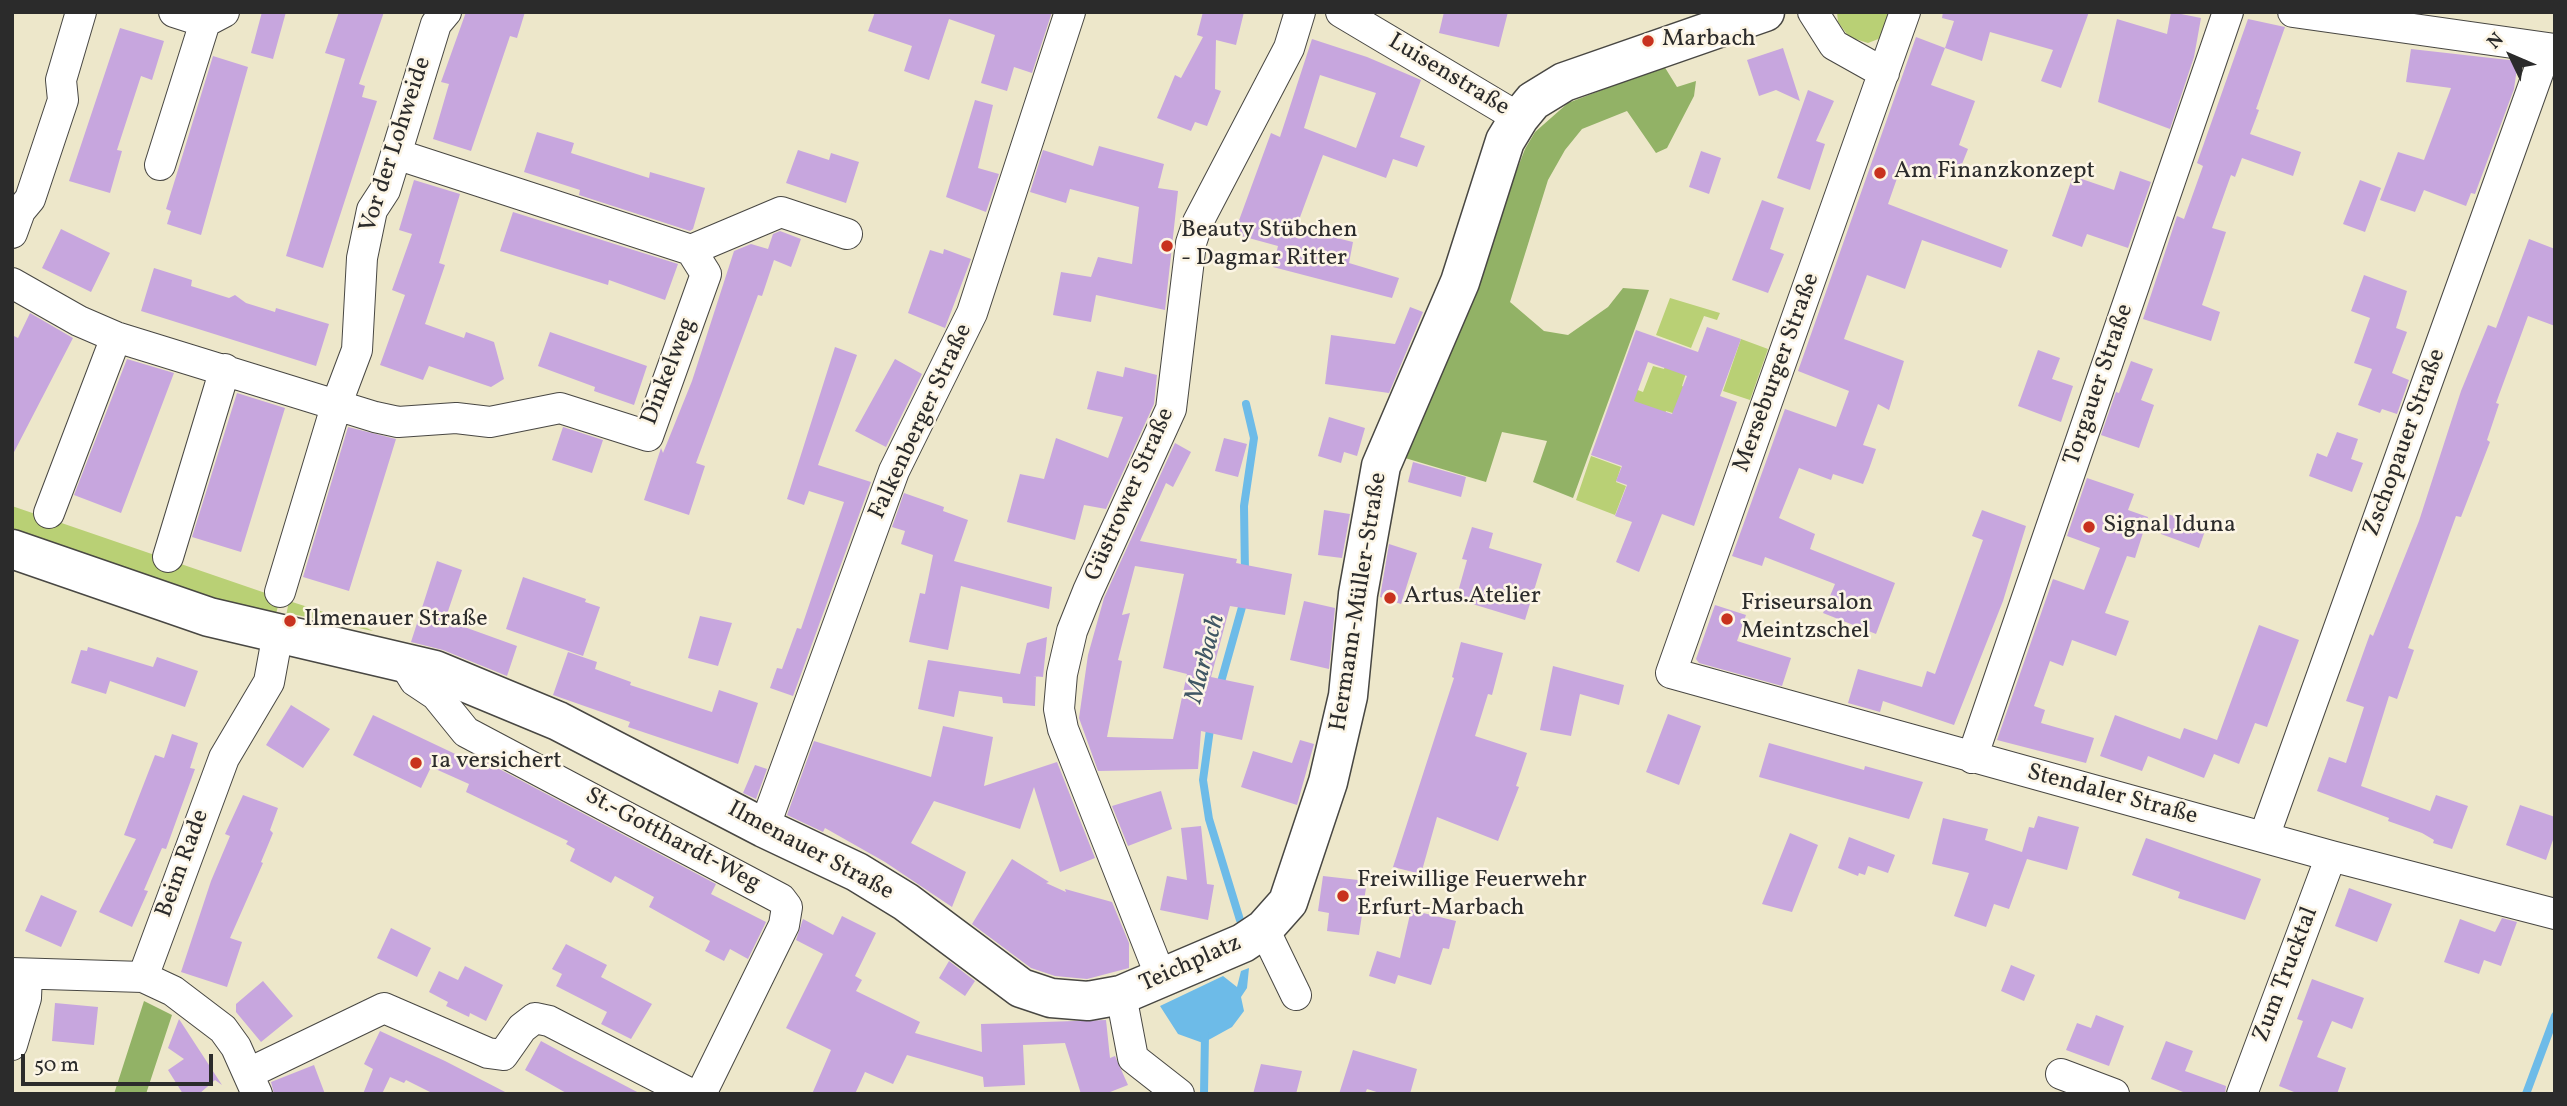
<!DOCTYPE html>
<html>
<head>
<meta charset="utf-8">
<style>
  body { margin:0 }
  #map { position:relative; width:2567px; height:1106px; overflow:hidden; background:#ede7ca; font-family:Vollkorn,serif }
  canvas { display:block }
  .frame { position:absolute; inset:0; border:14px solid #2b2b2b; pointer-events:none }
  .north { position:absolute; left:2476px; top:21px; width:70px; height:70px; -webkit-text-stroke:5px #fcf5e5; paint-order:stroke; rotate:314deg; font-size:19px; font-weight:700; line-height:28px; text-align:center; color:#2b2b2b }
  .north::after { content:''; display:block; margin:auto; width:24px; height:32px; background:#2b2b2b; clip-path:polygon(50% 0,100% 100%,50% 72%,0 100%) }
  .scale { position:absolute; left:21px; top:1054px; width:192px; height:32px; box-sizing:border-box; border:4px solid #2b2b2b; border-top:0; padding-left:9px; font-size:21px; line-height:24px; white-space:nowrap; color:#2b2b2b; -webkit-text-stroke:5px #fcf5e5; paint-order:stroke }
</style>
</head>
<body>
<div id="map">
<canvas width="2567" height="1106"></canvas>
<div class="frame"></div>
<div class="north">N</div>
<div class="scale">50 m</div>
</div>
<script>
const context = document.querySelector('canvas').getContext('2d');
context.lineJoin = 'round';
function paint(path, color) { context.fillStyle = color; context.fill(path, 'evenodd'); }
const shape = rows => new Path2D(rows.map(r => 'M' + r).join(''));
function stroke(path, color, width, dash) { context.strokeStyle = color; context.lineWidth = width; context.lineCap = dash ? 'butt' : 'round'; context.setLineDash(dash || []); context.stroke(path); }
function label(font, color, halo, rows, align = 'center') {
  context.font = font + ' Vollkorn,serif'; context.lineWidth = 5; context.setLineDash([]); context.textBaseline = 'middle'; context.strokeStyle = halo; context.fillStyle = color; for (const [text, x, y, turn = 0] of rows) {
    context.save(); context.translate(x, y); context.rotate((+turn || 0) * Math.PI / 180); context.textAlign = isNaN(turn) ? turn : align; if (halo) context.strokeText(text, 0, 0); context.fillText(text, 0, 0); context.restore();
  }
}
paint(shape([
  [1837,12,1893,12,1881,38,1868,43,1849,37,1838,22],
  [1670,298,1720,313,1717,320,1704,316,1691,348,1656,335],
  [1741,339,1768,349,1750,400,1723,391],
  [1672,345,1686,373,1682,386,1701,395,1692,419,1666,411,1659,428,1609,410,1619,383,1643,392,1653,366,1664,369],
  [1591,456,1621,467,1616,482,1626,486,1615,515,1576,500],
  [12,506,280,598,275,618,12,536],
  [289,601,355,622,373,631,292,614,286,616]
]), '#b9d075');
paint(shape([
  [1664,66,1677,87,1696,81,1694,96,1667,148,1656,153,1627,111,1582,129,1565,150,1548,180,1510,302,1544,331,1568,335,1608,307,1623,288,1649,290,1573,498,1533,482,1547,441,1502,432,1486,482,1405,458,1525,149,1535,132,1568,103],
  [144,1001,172,1015,146,1094,114,1094]
]), '#92b266');
paint(shape([
  [1249,968,1247,988,1241,997,1244,1011,1232,1027,1203,1043,1178,1034,1160,1006,1223,976,1237,987,1241,971]
]), '#6dbbe8');
stroke(shape([
  [1245,574,1244,506,1254,438,1246,404],
  [1219,689,1244,600],
  [1211,722,1203,780,1209,819,1240,920],
  [1204,1094,1205,1034],
  [2526,1094,2555,1016]
]), '#6dbbe8', 8);
paint(shape([
  [262,12,286,12,273,59,251,53],
  [339,12,384,12,359,84,365,86,362,97,377,101,323,268,286,256,345,59,325,53],
  [466,12,525,12,517,38,510,36,471,151,433,139,449,84,441,82],
  [875,12,1052,12,1032,73,1014,67,1007,91,981,83,995,35,949,19,929,80,904,71,912,46,868,31],
  [1203,12,1244,12,1236,45,1216,40,1215,89,1221,91,1207,126,1195,122,1191,131,1157,118,1175,75,1181,78,1203,37,1197,35],
  [1444,12,1508,12,1499,47,1439,33],
  [1943,12,2089,12,2061,88,2041,81,2053,50,1990,32,1982,61,1945,48,1954,21,1942,18],
  [2171,12,2201,18,2194,57,2170,129,2098,102,2117,19,2167,34],
  [2248,19,2285,27,2256,109,2259,110,2250,134,2301,152,2293,176,2242,158,2235,177,2231,175,2212,228,2226,232,2202,305,2220,312,2211,341,2143,319,2177,216,2184,219,2203,166,2197,163],
  [120,28,164,41,152,80,141,76,117,150,122,151,110,193,69,181],
  [1916,37,1945,48,1931,85,1975,101,1959,145,1968,149,1960,169,1943,163,1937,179,1901,167,1888,204,2008,250,2001,268,1922,240,1905,289,1867,275,1844,339,1904,361,1889,410,1878,404,1863,445,1876,449,1869,469,1863,484,1833,474,1831,480,1799,468,1779,518,1815,534,1810,549,1895,583,1876,634,1823,613,1835,584,1765,557,1762,566,1732,556,1785,409,1836,427,1849,391,1798,371],
  [1312,39,1367,57,1421,80,1400,137,1425,146,1417,167,1393,159,1386,178,1323,155,1296,228,1353,242,1349,263,1399,278,1392,298,1273,267,1278,246,1234,234,1271,133,1280,137],
  [1320,75,1376,93,1356,148,1304,128],
  [1783,48,1800,101,1776,90,1759,96,1747,60],
  [2411,49,2518,61,2514,89,2475,194,2471,193,2466,206,2424,190,2415,212,2380,200,2398,152,2424,160,2451,88,2406,82],
  [213,56,248,67,201,235,167,224,171,211,166,209],
  [1808,90,1834,101,1816,141,1825,144,1810,190,1777,178],
  [975,100,993,105,978,168,999,174,986,212,946,197],
  [537,132,574,143,571,153,649,178,650,172,705,188,693,229,690,231,579,195,580,190,524,172],
  [1099,146,1164,164,1158,188,1178,191,1165,310,1096,295,1091,322,1053,315,1061,272,1091,277,1098,257,1132,264,1139,207,1070,189,1066,203,1030,192,1043,150,1093,166],
  [798,150,829,160,831,153,859,162,846,203,786,183],
  [1701,151,1721,158,1709,194,1689,187],
  [2120,171,2151,182,2128,248,2087,234,2082,247,2052,236,2073,176,2114,190],
  [414,180,460,194,439,263,445,265,425,324,464,338,466,332,494,342,504,379,491,387,429,366,423,380,380,365,405,295,392,290,412,234,399,230],
  [2360,180,2381,188,2365,232,2343,224],
  [1762,200,1784,208,1770,249,1784,254,1768,293,1732,280],
  [513,212,678,264,665,300,609,280,608,285,500,251],
  [61,229,110,253,91,292,42,268],
  [780,231,801,239,791,267,774,260,762,296,758,295,696,463,705,466,689,515,644,500,661,448,663,453,692,381,734,251,751,244,768,249,773,234],
  [2529,239,2555,249,2555,326,2528,316,2496,403,2499,404,2487,440,2490,442,2461,517,2456,516,2408,648,2414,650,2397,699,2389,696,2361,786,2430,811,2436,795,2468,806,2452,849,2433,843,2434,840,2422,833,2388,821,2389,818,2317,791,2329,757,2346,763,2364,707,2346,701,2370,634,2373,636,2419,521,2461,391,2488,325,2496,328],
  [944,249,971,259,945,328,908,313,930,250,943,254],
  [154,268,192,280,191,286,229,298,235,295,246,303,275,312,276,308,329,324,316,366,141,311],
  [2364,275,2407,291,2396,328,2407,332,2392,373,2409,380,2397,414,2382,409,2380,413,2358,405,2372,369,2354,363,2370,318,2351,311],
  [1410,307,1423,312,1389,393,1325,384,1331,335,1395,344],
  [30,313,73,338,12,456,12,335,18,338],
  [1707,327,1741,339,1720,396,1737,402,1694,526,1662,514,1639,572,1616,562,1632,522,1615,516,1627,485,1616,481,1622,466,1591,455,1636,330,1698,352],
  [1648,362,1687,376,1672,414,1634,401],
  [550,332,647,366,634,405,594,391,595,387,538,366],
  [835,347,857,355,818,465,871,482,793,696,770,688,777,668,782,669,797,628,801,629,844,502,809,491,804,505,787,499],
  [2038,350,2060,358,2052,379,2073,386,2061,422,2018,406],
  [127,359,174,373,121,513,74,495],
  [895,359,922,374,886,447,855,431],
  [2131,361,2153,369,2141,400,2154,405,2139,448,2101,435,2116,392,2119,393],
  [1125,367,1157,375,1154,404,1106,509,1084,505,1075,540,1007,522,1020,474,1044,479,1056,438,1108,458,1123,417,1087,409,1097,371,1123,377],
  [237,393,285,408,241,552,192,537],
  [1329,417,1365,428,1357,456,1344,452,1341,463,1318,456],
  [348,427,396,439,349,591,303,577],
  [563,427,603,440,592,473,552,460],
  [2337,432,2358,439,2351,459,2363,463,2352,492,2309,476,2317,453,2327,457],
  [1224,438,1247,444,1238,477,1215,471],
  [1175,443,1191,452,1173,487,1166,483,1140,541,1237,559,1236,563,1292,574,1285,615,1230,606,1211,677,1254,686,1242,740,1201,731,1198,769,1098,771,1079,718,1088,655,1104,598],
  [1135,566,1184,574,1163,668,1187,674,1173,739,1107,737,1122,661,1118,660,1130,613,1122,615],
  [1413,462,1466,477,1461,497,1408,482],
  [2087,478,2134,494,2128,510,2148,517,2135,558,2127,556,2105,613,2129,621,2116,656,2072,640,2063,666,2050,661,2034,706,2045,710,2041,723,2094,738,2086,763,1997,740,2053,579,2084,590,2100,548,2067,536],
  [904,493,944,507,943,511,968,520,954,561,1052,587,1049,609,961,586,948,650,909,642,920,593,925,594,933,555,901,544,905,531,892,527],
  [1324,510,1350,514,1342,558,1318,555],
  [1982,510,2026,526,2003,601,1954,725,1883,701,1880,712,1848,703,1858,669,1922,687,1927,671,1935,674,1983,540,1972,536],
  [2168,514,2206,528,2199,548,2161,534],
  [1472,527,1493,533,1489,548,1542,564,1525,620,1456,599,1467,560,1462,559],
  [1389,544,1417,553,1401,604,1380,597],
  [437,561,462,570,445,620,517,646,507,676,443,650,411,642],
  [523,577,586,599,585,602,600,607,583,656,506,629],
  [1304,601,1335,608,1329,669,1290,660],
  [1715,605,1746,615,1737,641,1791,658,1782,686,1699,663,1696,659],
  [700,616,732,623,718,666,688,658],
  [2259,625,2299,640,2267,727,2255,723,2239,764,2214,754,2204,778,2148,756,2142,771,2100,756,2115,715,2180,739,2184,728,2217,740],
  [1047,637,1043,677,1033,676,1036,676,1035,706,1003,703,1002,697,959,691,954,717,918,709,928,660,1020,674,1027,643],
  [1461,642,1503,653,1492,695,1488,694,1475,736,1527,753,1516,786,1519,787,1498,841,1437,817,1421,874,1393,867,1454,678,1452,677],
  [88,647,153,667,157,657,198,671,185,707,110,681,106,694,71,683,81,650,87,651],
  [568,652,597,662,595,669,631,682,630,685,712,712,719,690,758,703,738,764,628,727,630,722,553,695],
  [1553,666,1624,685,1619,705,1580,694,1571,736,1540,730],
  [291,705,330,729,303,768,266,745],
  [1668,714,1701,726,1679,785,1646,772],
  [373,715,470,761,473,755,716,884,711,894,766,922,748,959,730,949,724,961,705,951,710,941,649,907,654,897,615,876,611,883,570,861,575,849,566,844,568,841,466,792,469,784,431,767,421,788,353,755],
  [943,726,993,737,984,786,1057,762,1095,858,1060,872,1034,787,1020,829,934,801,911,843,966,872,952,907,885,862,825,828,823,832,787,815,814,741,931,777],
  [172,734,198,743,190,768,195,769,166,849,162,848,144,890,148,891,132,927,99,912,136,839,124,835,155,755,164,758],
  [1300,740,1314,744,1297,805,1241,787,1253,751,1292,763],
  [1769,743,1864,770,1865,766,1923,782,1909,819,1759,777],
  [755,765,767,769,756,799,743,793],
  [1161,791,1172,829,1128,846,1112,806],
  [243,795,278,808,270,830,273,833,261,862,263,863,230,938,242,942,227,987,181,972,211,881,230,836,225,834],
  [2520,805,2555,817,2555,834,2546,860,2506,845],
  [2038,816,2079,827,2067,870,2027,859,2009,909,1994,904,1986,927,1954,916,1969,873,1932,864,1943,818,1988,829,1985,840,2022,852,2029,827,2034,828],
  [1201,826,1207,884,1214,885,1208,920,1160,910,1167,876,1187,880,1181,828],
  [1790,833,1818,845,1792,912,1762,904],
  [1849,837,1895,855,1888,873,1868,866,1865,875,1859,873,1858,876,1838,868],
  [2146,838,2261,879,2245,920,2178,898,2180,892,2132,875],
  [1012,859,1049,882,1046,883,1066,892,1065,889,1112,902,1129,943,1129,968,1087,979,1055,976,1031,968,972,924],
  [1323,876,1367,881,1359,935,1327,931,1329,913,1318,911],
  [2349,888,2392,904,2377,942,2335,926],
  [41,895,77,911,61,947,25,931],
  [1411,910,1456,921,1449,949,1443,948,1431,985,1398,975,1395,984,1369,976,1377,951,1400,958],
  [842,916,876,933,855,976,862,980,856,991,920,1022,915,1033,982,1052,981,1024,1106,1020,1110,1058,1115,1056,1128,1085,1105,1094,1081,1094,1065,1043,1023,1045,1025,1085,984,1087,983,1077,907,1055,893,1084,865,1072,855,1094,812,1094,831,1050,786,1028,823,954,796,940,803,919,833,935],
  [2502,918,2517,922,2501,966,2484,960,2479,974,2444,962,2460,919,2495,932],
  [391,928,431,948,417,977,377,958],
  [566,944,607,965,601,977,652,1004,631,1039,601,1024,607,1012,556,986,562,974,552,969],
  [949,961,975,981,965,996,939,978],
  [2011,965,2035,975,2024,1001,2001,991],
  [465,966,503,985,486,1021,470,1013,469,1017,446,1006,448,1002,429,992,439,971,458,980],
  [2312,979,2364,998,2352,1029,2332,1021,2317,1057,2346,1068,2337,1094,2299,1094,2279,1086,2303,1021,2297,1019],
  [263,981,293,1016,261,1042,236,1012,236,1004],
  [55,1003,98,1007,94,1045,52,1041],
  [2096,1015,2124,1026,2109,1066,2066,1050,2077,1023,2091,1028],
  [179,1019,222,1085,215,1080,199,1094,183,1094,168,1070,184,1059,168,1048],
  [380,1031,445,1061,509,1094,434,1094,406,1080,404,1083,390,1077,382,1094,363,1094,373,1069,364,1064],
  [541,1041,574,1059,641,1094,568,1094,525,1070],
  [2166,1041,2193,1051,2185,1071,2226,1086,2225,1094,2188,1094,2151,1079],
  [1353,1050,1417,1069,1410,1094,1383,1094,1367,1089,1365,1094,1339,1094],
  [1261,1064,1302,1071,1296,1094,1253,1094],
  [314,1065,325,1094,274,1094,271,1082]
]), '#c7a6de');
const minor = shape([
  [174,12,205,22,224,12],
  [1341,12,1519,118],
  [1813,12,1834,45,1884,73],
  [1905,12,1671,673,2331,856,2555,914],
  [2293,12,2555,49],
  [160,165,205,22],
  [12,233,20,211,30,199,63,100,61,80,81,12],
  [691,250,781,212,847,234],
  [12,283,79,321,116,337,375,417,398,422,456,418,490,422,560,408,648,436,706,274,691,250,396,154],
  [49,513,116,337],
  [168,557,225,369],
  [280,592,337,403,357,350,362,258,372,210,385,190,436,24,446,12],
  [402,660,415,681,436,695,466,732,781,899,787,907,784,925,701,1094],
  [1972,758,2228,12],
  [764,828,894,471,972,313,1070,12],
  [2264,837,2547,48],
  [1264,929,1296,995],
  [12,973,143,977,173,991,223,1029,236,1047,257,1094],
  [143,977,224,758,269,682,278,633],
  [1162,980,1063,729,1059,709,1062,674,1072,631,1088,591,1171,409,1191,243,1198,222,1289,48,1300,12],
  [1121,995,1133,1058,1179,1094],
  [12,1045,26,998,27,974],
  [249,1073,384,1008,488,1053,503,1055,522,1028,535,1018,549,1021,691,1094],
  [2061,1074,2114,1094],
  [2242,1094,2331,856]
]);
const tertiary = shape([
  [12,549,209,617,435,670,558,721,764,828,857,872,906,902,1021,988,1051,998,1088,1001,1121,995,1243,943,1264,929,1288,902,1328,782,1348,696,1358,594,1381,466,1460,282,1505,141,1519,118,1533,101,1564,82,1765,12]
]);
stroke(minor, '#484743', 32);
stroke(tertiary, '#484743', 41);
stroke(minor, '#fff', 30);
stroke(tertiary, '#fff', 38);
for (const [x, y, r, color] of [
  [1648,41,7,"#c8321e"],
  [1880,173,7,"#c8321e"],
  [1167,246,7,"#c8321e"],
  [2089,527,7,"#c8321e"],
  [1390,598,7,"#c8321e"],
  [1727,619,7,"#c8321e"],
  [290,621,7,"#c8321e"],
  [416,763,7,"#c8321e"],
  [1343,896,7,"#c8321e"]
]) { const dot = new Path2D(); dot.arc(x, y, r, 0, 2 * Math.PI); context.fillStyle = color; context.fill(dot); stroke(dot, '#fcf5e5', 2.5); }
label('24px', '#2b2b2b', '#fcf5e5', [
  ["Marbach",1662,41],
  ["Am Finanzkonzept",1894,173],
  ["Beauty Stübchen",1181,232],
  ["- Dagmar Ritter",1181,260],
  ["Signal Iduna",2103,527],
  ["Artus.Atelier",1404,598],
  ["Friseursalon",1741,605],
  ["Meintzschel",1741,633],
  ["Ilmenauer Straße",304,621],
  ["1a versichert",430,763],
  ["Freiwillige Feuerwehr",1357,882],
  ["Erfurt-Marbach",1357,910]
], 'left');
label('24px', '#2b2b2b', '#fcf5e5', [
  ["Luisenstraße",1448,76,31],
  ["Vor der Lohweide",397,145,-72],
  ["Dinkelweg",670,372,-69],
  ["Merseburger Straße",1778,373,-70],
  ["Torgauer Straße",2100,385,-71],
  ["Falkenberger Straße",922,422,-65],
  ["Zschopauer Straße",2406,443,-70],
  ["Güstrower Straße",1131,495,-66],
  ["Hermann-Müller-Straße",1360,602,-81],
  ["Stendaler Straße",2112,796,15],
  ["St.-Gotthardt-Weg",672,841,28],
  ["Ilmenauer Straße",810,852,28],
  ["Beim Rade",184,864,-70],
  ["Teichplatz",1191,965,-24],
  ["Zum Trucktal",2287,975,-69]
]);
label('italic 26px', '#3f5664', '#fcf5e5', [
  ["Marbach",1207,659,-75]
]);
</script>
</body>
</html>
